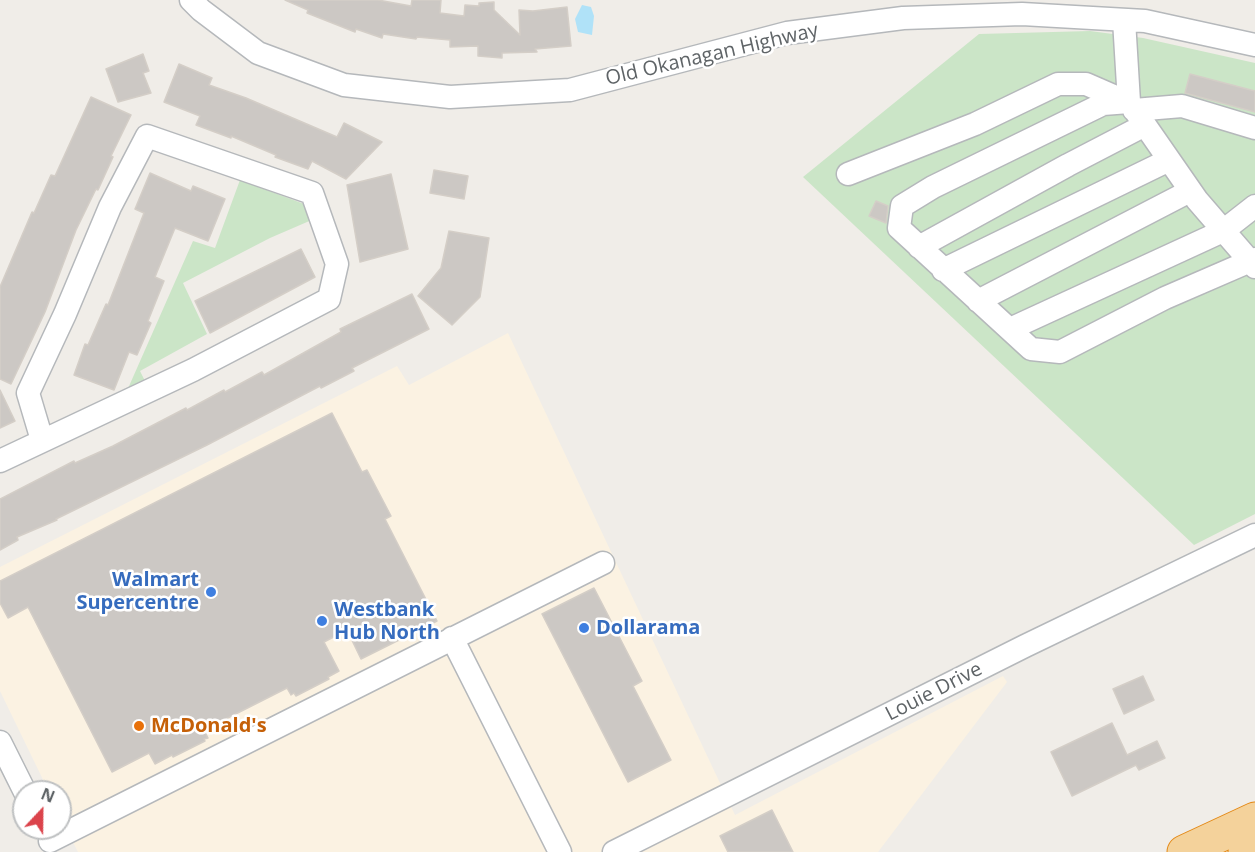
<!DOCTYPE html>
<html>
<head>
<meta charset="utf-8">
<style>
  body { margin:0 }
  #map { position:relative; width:1255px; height:852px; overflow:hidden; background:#f0ede8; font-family:"Open Sans",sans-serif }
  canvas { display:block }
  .north { position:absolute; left:12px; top:780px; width:60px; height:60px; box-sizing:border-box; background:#fff; border:2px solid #bfc1c2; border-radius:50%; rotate:22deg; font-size:16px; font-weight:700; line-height:24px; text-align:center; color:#5f6467 }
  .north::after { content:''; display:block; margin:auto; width:21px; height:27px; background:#db434b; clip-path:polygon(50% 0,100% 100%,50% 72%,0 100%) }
</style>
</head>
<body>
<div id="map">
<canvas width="1255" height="852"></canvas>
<div class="north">N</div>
</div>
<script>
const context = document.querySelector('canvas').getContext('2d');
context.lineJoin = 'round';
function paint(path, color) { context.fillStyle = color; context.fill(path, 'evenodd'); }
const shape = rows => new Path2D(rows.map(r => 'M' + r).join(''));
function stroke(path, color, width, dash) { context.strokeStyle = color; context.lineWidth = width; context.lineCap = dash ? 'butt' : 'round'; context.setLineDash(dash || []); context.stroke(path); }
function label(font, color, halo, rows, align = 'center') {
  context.font = font + ' "Open Sans",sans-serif'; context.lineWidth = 5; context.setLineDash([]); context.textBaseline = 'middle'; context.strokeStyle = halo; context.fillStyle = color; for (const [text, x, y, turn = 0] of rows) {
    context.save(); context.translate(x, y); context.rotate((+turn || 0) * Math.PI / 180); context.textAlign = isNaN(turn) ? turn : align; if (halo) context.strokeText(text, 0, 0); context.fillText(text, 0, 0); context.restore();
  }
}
paint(shape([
  [508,333,735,815,1003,676,1007,682,878,852,78,852,60,816,60,792,49,792,0,691,0,567,397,366,409,385]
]), '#fbf2e2');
paint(shape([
  [1090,31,1143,38,1255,63,1255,514,1194,545,803,177,979,34],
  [240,180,304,204,311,210,314,219,270,238,183,283,207,334,140,371,145,381,126,393,193,241,215,248]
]), '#cbe5c7');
paint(shape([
  [582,5,591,7,594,16,592,35,578,32,575,19]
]), '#b0e2f8');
const building = shape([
  [285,0,378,0,411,6,412,0,441,0,440,13,464,16,465,5,479,6,479,3,494,2,494,10,520,35,519,10,533,11,567,7,571,46,535,49,537,52,502,53,502,58,478,56,478,46,450,47,450,40,417,37,416,39,383,34,382,38,356,29,355,32,307,13,308,10,285,0],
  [143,54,149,71,143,73,151,93,118,102,106,69,143,54],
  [179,64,212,78,209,85,246,98,337,137,344,123,382,142,346,179,312,161,308,169,275,157,276,155,231,136,231,138,196,125,200,116,164,102,179,64],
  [1190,74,1255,91,1255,112,1185,93,1190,74],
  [91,97,131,115,111,156,113,157,98,190,96,189,76,230,45,312,11,384,0,379,0,287,32,212,34,213,51,175,55,176,91,97],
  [434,170,468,176,464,199,430,193,434,170],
  [150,173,191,191,193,186,225,199,208,241,175,228,155,277,164,281,148,321,151,323,137,355,129,352,114,390,74,375,85,344,88,345,106,304,108,305,144,213,135,209,150,173],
  [391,174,408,249,360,262,347,185,391,174],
  [876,201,888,206,886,223,869,216,876,201],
  [449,231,489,238,480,297,452,325,418,296,441,268,449,231],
  [301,249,315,277,210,333,195,301,301,249],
  [412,294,429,329,352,368,354,371,321,388,320,386,207,445,56,519,57,520,17,537,18,540,0,550,0,499,74,461,75,463,113,446,186,408,187,410,224,390,225,392,262,372,264,375,341,332,340,329,412,294],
  [0,390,15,421,0,428,0,390],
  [332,413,362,472,367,470,391,516,385,519,437,621,361,659,347,630,324,642,339,671,328,677,329,679,296,696,294,693,291,695,287,688,204,730,208,738,204,739,205,741,173,757,172,755,155,764,149,753,112,772,28,607,8,618,0,603,0,581,332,413],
  [594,588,642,681,633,686,671,760,628,782,542,614,594,588],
  [1143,676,1154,700,1124,714,1113,689,1143,676],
  [1112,723,1127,755,1157,741,1165,758,1139,770,1136,765,1072,796,1051,752,1112,723],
  [772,810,793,852,728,852,720,836,772,810]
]);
paint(building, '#ccc8c4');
stroke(building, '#d4cec7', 1.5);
const minor = shape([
  [191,0,201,10,258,53,344,85,450,97,570,90,787,33,903,18,1022,14,1145,21,1255,45],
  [1124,20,1129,102,1197,200,1255,267],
  [1129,102,1103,104,933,187,902,206,899,228,1031,349,1060,352,1165,298,1255,259],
  [1134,110,1182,106,1255,128],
  [848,174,975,124,1058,84,1086,84,1125,101],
  [919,247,1068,165,1145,125],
  [943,270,1169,160],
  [978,301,1190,191],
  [1010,329,1223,231,1255,206],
  [0,461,193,370,329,299,337,264,312,193,147,136,110,207,65,314,28,393,42,440],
  [452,638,560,852],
  [0,742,25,792],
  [50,841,603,563],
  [614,852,1025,646,1255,535]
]);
const highway = shape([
  [1184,852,1255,819],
  [1245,852,1255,847]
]);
stroke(minor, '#b5b8bb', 25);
stroke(highway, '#e38815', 35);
stroke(minor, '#fff', 22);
stroke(highway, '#f4d29b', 33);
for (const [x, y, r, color] of [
  [211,592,6,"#3f7fe0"],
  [322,621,6,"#3f7fe0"],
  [584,628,6,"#3f7fe0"],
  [139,726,6,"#e8710a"]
]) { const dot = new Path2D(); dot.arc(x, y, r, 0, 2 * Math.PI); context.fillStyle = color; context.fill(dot); stroke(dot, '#fff', 2); }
label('20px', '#5f6467', '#fff', [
  ["Old Okanagan Highway",712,55,-13],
  ["Louie Drive",934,692,-27]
]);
label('bold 20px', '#366cbe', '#fff', [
  ["Walmart",199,580,"right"],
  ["Supercentre",199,603,"right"],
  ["Westbank",334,610],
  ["Hub North",334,633],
  ["Dollarama",596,628]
], 'left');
label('bold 20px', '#c56008', '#fff', [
  ["McDonald's",151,726]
], 'left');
</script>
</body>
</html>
